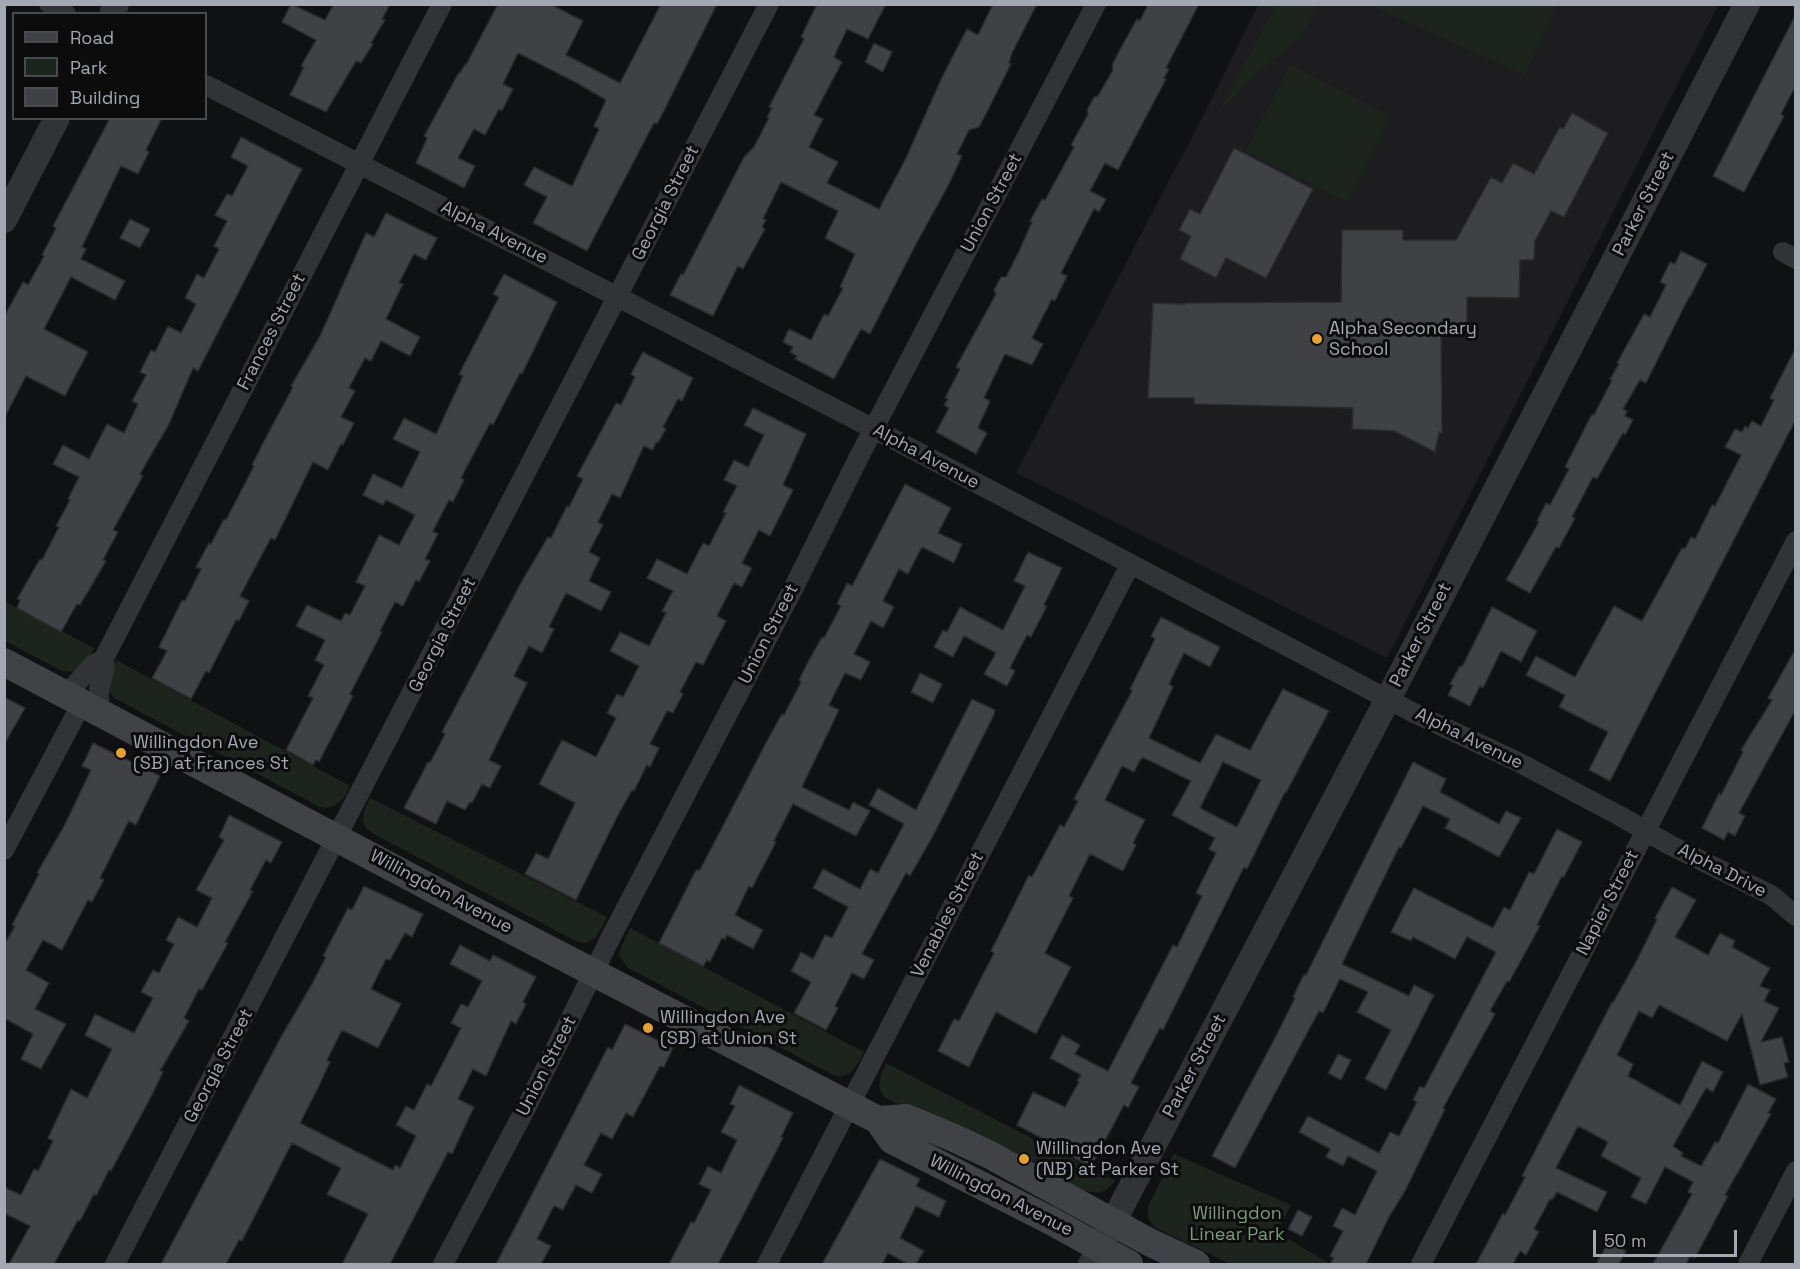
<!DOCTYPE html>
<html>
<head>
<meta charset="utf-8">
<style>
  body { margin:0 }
  #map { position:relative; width:1800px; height:1269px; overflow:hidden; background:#101112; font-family:"Space Grotesk",sans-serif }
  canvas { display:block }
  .frame { position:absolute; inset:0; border:6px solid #a3a8b2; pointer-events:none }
  .legend { position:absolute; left:12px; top:12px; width:195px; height:108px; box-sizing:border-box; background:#0c0c0d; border:2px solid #484a4f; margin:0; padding:8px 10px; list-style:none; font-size:18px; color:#a3a8b2 }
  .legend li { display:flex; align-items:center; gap:12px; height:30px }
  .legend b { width:30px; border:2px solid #484a4f }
  .scale { position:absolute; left:1593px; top:1230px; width:144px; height:27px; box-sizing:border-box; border:3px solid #a3a8b2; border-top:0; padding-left:8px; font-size:18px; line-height:21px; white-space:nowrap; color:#a3a8b2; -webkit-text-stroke:4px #0c0c0d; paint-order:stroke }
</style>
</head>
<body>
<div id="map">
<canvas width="1800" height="1269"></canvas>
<div class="frame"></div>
<ul class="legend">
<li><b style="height:8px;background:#404246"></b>Road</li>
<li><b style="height:16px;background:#1d241e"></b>Park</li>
<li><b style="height:16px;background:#404145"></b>Building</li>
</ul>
<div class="scale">50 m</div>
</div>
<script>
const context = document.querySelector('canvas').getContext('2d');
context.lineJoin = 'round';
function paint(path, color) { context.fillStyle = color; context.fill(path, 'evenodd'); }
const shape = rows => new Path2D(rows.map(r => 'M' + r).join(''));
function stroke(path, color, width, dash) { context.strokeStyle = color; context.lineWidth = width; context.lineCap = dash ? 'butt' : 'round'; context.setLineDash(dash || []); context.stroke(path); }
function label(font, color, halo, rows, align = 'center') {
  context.font = font + ' "Space Grotesk",sans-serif'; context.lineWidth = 6; context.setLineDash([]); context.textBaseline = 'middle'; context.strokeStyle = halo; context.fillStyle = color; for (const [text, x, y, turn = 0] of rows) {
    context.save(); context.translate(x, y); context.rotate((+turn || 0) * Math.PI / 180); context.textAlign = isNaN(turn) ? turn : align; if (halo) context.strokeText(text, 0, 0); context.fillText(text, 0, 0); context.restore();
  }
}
paint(shape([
  [1258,5,1718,5,1387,658,1016,473,1205,112]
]), '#1d1d1f');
paint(shape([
  [1276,5,1318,5,1299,39,1258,72,1219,112],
  [1370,5,1556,5,1525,75],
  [1290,65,1390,116,1347,202,1246,151],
  [4,601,94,648,86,665,75,672,62,671,5,641],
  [116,660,350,786,344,798,334,806,328,808,320,807,114,698,108,690,107,676],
  [370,798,607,917,596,937,588,942,582,943,574,940,372,833,366,828,363,821,364,811],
  [630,928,864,1052,859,1062,850,1073,840,1077,833,1075,628,968,619,956,620,950],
  [886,1063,1115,1181,1107,1189,1099,1193,1084,1191,982,1140,889,1100,884,1097,879,1087,881,1074],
  [1174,1154,1291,1205,1277,1232,1330,1264,1230,1264,1154,1227,1148,1217,1148,1207]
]), '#1d241e');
const building = shape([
  [291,4,325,20,334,4,390,4,382,19,385,20,371,43,373,44,361,63,356,61,326,112,290,95,304,67,301,66,316,40,282,22,291,4],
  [498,4,550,4,583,21,566,55,620,83,661,4,717,4,666,107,657,124,654,123,587,251,533,223,547,197,524,185,534,167,572,186,599,129,594,126,606,100,577,83,518,53,503,84,513,89,502,111,499,109,485,135,474,129,458,158,475,166,464,188,416,163,427,138,424,136,458,74,460,73,465,64,466,65,498,4],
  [817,4,886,4,868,39,847,29,834,57,842,62,814,115,823,119,809,147,838,162,827,183,879,209,906,158,942,77,967,29,978,35,993,4,1037,4,1012,53,1009,63,1011,64,985,116,979,127,969,130,957,154,962,156,949,184,915,246,870,334,861,329,834,379,795,359,797,356,790,352,793,347,783,342,789,329,811,340,824,314,828,316,843,288,840,287,855,254,825,238,838,211,781,182,763,219,766,220,762,227,765,229,743,269,738,266,713,316,670,295,681,274,683,275,744,157,754,147,769,118,767,117,772,108,769,107,804,39,801,37,817,4],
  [1148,4,1199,4,1166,68,1169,69,1164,78,1166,79,1118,170,1105,163,1090,191,1106,199,1099,212,1094,209,1061,273,1067,276,1055,301,1052,299,1032,338,1043,344,1032,365,1005,354,984,398,990,401,978,428,987,433,976,454,936,432,949,408,944,405,948,399,945,398,960,369,956,367,996,294,994,290,1001,277,1006,277,1020,249,1032,222,1030,221,1042,199,1045,200,1074,147,1071,145,1088,114,1087,110,1094,97,1098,96,1113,70,1112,65,1118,53,1137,19,1140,21,1148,4],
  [1796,14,1796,85,1781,114,1784,116,1744,192,1713,176,1796,14],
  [874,43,892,52,883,72,865,62,874,43],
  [1572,113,1608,133,1564,217,1551,211,1535,241,1534,260,1520,260,1519,298,1467,297,1467,324,1441,324,1442,433,1439,432,1435,452,1394,431,1352,429,1353,408,1194,404,1194,398,1148,398,1153,303,1185,304,1185,303,1341,302,1342,230,1403,230,1403,240,1456,240,1491,177,1502,183,1513,163,1534,174,1560,127,1563,129,1572,113],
  [110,118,162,118,146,150,149,152,138,174,121,166,82,247,86,249,81,259,125,281,115,300,71,277,44,329,88,352,65,396,26,376,4,419,4,317,23,282,28,285,44,256,42,255,56,228,53,226,110,118],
  [241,137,302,169,198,371,193,368,169,424,140,474,143,476,113,530,118,532,103,560,106,561,80,605,77,604,61,632,17,608,20,600,17,599,40,559,42,560,59,527,56,526,70,500,68,499,79,477,53,464,63,445,89,459,107,424,124,433,138,404,132,401,146,375,140,372,151,350,155,352,168,326,181,333,196,304,185,298,197,274,204,278,219,249,214,246,227,221,215,215,227,194,232,196,248,166,231,157,241,137],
  [1234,148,1313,189,1266,278,1226,258,1216,278,1180,259,1191,236,1179,230,1190,209,1200,214,1234,148],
  [386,213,437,238,426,260,414,254,399,283,403,284,386,319,420,337,410,356,381,341,371,361,365,358,349,388,355,391,341,417,354,423,343,445,341,444,328,470,313,462,275,540,271,538,240,596,249,601,239,621,236,620,209,673,206,671,191,699,152,678,167,651,159,647,182,600,185,601,201,569,196,567,209,543,211,544,224,519,226,520,254,466,252,465,264,441,293,387,291,386,320,336,366,233,374,237,386,213],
  [130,219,150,229,140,248,120,238,130,219],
  [1681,251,1707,264,1690,297,1689,297,1646,383,1640,380,1623,409,1627,411,1625,416,1633,420,1625,435,1623,433,1597,479,1593,477,1572,517,1575,518,1559,548,1556,547,1530,593,1506,580,1539,522,1537,521,1546,503,1550,505,1569,469,1565,467,1592,414,1594,415,1612,380,1610,379,1619,364,1617,363,1644,314,1650,317,1666,285,1660,282,1670,262,1675,264,1681,251],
  [504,274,557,302,522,374,520,373,493,425,490,423,461,478,464,480,453,502,449,500,433,531,438,534,425,559,430,561,419,582,416,580,403,606,395,602,380,631,382,632,350,694,353,696,319,762,316,760,313,765,286,750,313,698,308,696,324,665,315,660,325,640,296,626,307,605,341,621,345,613,350,615,365,586,356,582,379,535,399,545,415,515,386,500,383,505,363,495,373,474,402,488,420,452,393,439,404,418,436,434,463,376,459,374,499,297,493,294,504,274],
  [1796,347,1796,419,1610,781,1589,770,1608,732,1559,707,1565,695,1526,675,1536,656,1575,677,1614,606,1642,621,1682,548,1685,549,1691,537,1695,539,1712,505,1715,506,1741,455,1725,447,1735,429,1742,432,1745,426,1748,428,1752,421,1761,426,1774,400,1770,398,1796,347],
  [643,352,693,378,682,401,678,399,663,427,666,429,658,443,656,442,653,450,644,446,620,498,612,494,598,522,603,525,589,552,600,558,589,581,611,592,601,611,566,593,549,627,554,629,542,653,529,646,514,676,527,683,489,760,501,766,490,788,482,784,472,803,470,802,465,810,447,801,436,824,404,808,428,762,430,763,445,734,442,732,522,581,548,537,551,538,567,506,569,507,583,479,577,476,616,403,621,405,635,377,631,374,643,352],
  [753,408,806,434,783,485,793,490,770,536,759,530,742,563,752,568,742,587,734,583,717,616,726,621,703,665,696,662,680,692,683,694,673,713,667,711,650,744,659,748,650,767,647,765,634,791,632,790,617,817,576,900,525,874,536,853,548,859,575,803,539,784,562,740,596,757,616,718,607,713,617,694,623,697,639,666,610,651,620,632,649,646,666,613,662,611,673,591,647,578,657,559,687,574,703,543,709,546,726,513,723,512,737,486,724,480,734,460,748,467,764,435,744,425,753,408],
  [905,484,951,508,938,533,962,544,954,563,922,547,908,574,899,569,883,601,894,607,883,628,871,621,854,654,870,662,861,680,845,673,829,705,839,710,802,787,849,810,853,802,870,811,856,836,793,804,774,841,776,842,766,861,752,888,749,886,735,915,763,930,753,949,727,935,725,940,722,938,710,962,707,960,703,966,659,943,696,870,700,870,768,739,782,714,784,715,801,682,799,680,808,662,822,637,824,638,841,606,837,604,847,583,852,586,905,484],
  [1028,552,1062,568,1044,605,1047,606,1031,637,1027,635,1010,668,1015,671,1007,686,984,674,996,653,964,636,953,657,934,647,943,630,947,632,960,607,1003,630,1025,586,1014,581,1028,552],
  [1492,607,1537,631,1521,662,1501,651,1483,688,1480,686,1470,706,1448,695,1453,685,1450,684,1460,666,1462,667,1492,607],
  [1161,617,1220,647,1210,667,1184,653,1169,684,1173,687,1149,738,1200,763,1216,734,1250,750,1283,689,1329,711,1286,793,1285,792,1247,869,1244,867,1163,1030,1160,1028,1131,1083,1139,1087,1128,1108,1124,1105,1091,1167,1046,1143,1047,1141,1017,1125,1033,1092,1065,1107,1079,1082,1077,1081,1081,1075,1050,1058,1062,1035,1080,1045,1075,1054,1108,1071,1173,945,1177,947,1202,896,1196,893,1216,853,1209,849,1215,838,1172,815,1191,781,1142,757,1134,772,1122,766,1105,800,1145,820,1133,843,1136,845,1123,871,1090,854,1069,896,1073,898,1045,953,1071,967,1036,1034,996,1012,969,1067,938,1051,954,1019,959,1021,994,953,991,951,1029,875,1032,877,1060,825,1064,827,1078,801,1074,799,1132,691,1130,689,1155,639,1151,636,1161,617],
  [1223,762,1261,780,1237,827,1200,808,1223,762],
  [1796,648,1796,709,1739,813,1745,816,1735,836,1728,832,1724,840,1702,828,1719,793,1721,795,1743,752,1741,750,1772,700,1768,698,1796,648],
  [920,673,942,684,933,703,911,692,920,673],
  [4,697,25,708,4,745,4,697],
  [972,699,995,710,994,715,934,834,910,876,906,873,862,954,874,960,864,979,852,973,835,1006,838,1008,826,1030,794,1013,811,982,791,971,801,952,813,959,825,935,832,938,848,907,813,888,823,869,860,889,870,869,878,873,904,824,869,805,878,788,916,810,972,699],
  [93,743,160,776,136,825,129,821,100,878,104,880,92,902,88,900,62,950,43,940,26,970,49,983,35,1009,66,1024,41,1069,21,1059,33,1034,4,1018,4,945,15,926,12,925,39,874,37,873,64,826,91,770,82,766,93,743],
  [1413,762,1446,779,1440,792,1499,824,1506,811,1521,818,1499,857,1445,828,1450,819,1423,806,1401,848,1399,847,1342,964,1409,996,1414,985,1434,995,1409,1045,1386,1090,1365,1079,1391,1030,1357,1012,1368,992,1340,979,1323,1013,1319,1011,1235,1168,1212,1156,1275,1038,1295,998,1293,997,1304,974,1306,975,1413,762],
  [229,815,282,842,271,863,266,860,250,890,253,891,225,942,228,943,202,990,199,989,184,1018,189,1021,160,1071,163,1072,152,1095,111,1171,109,1170,96,1196,94,1194,80,1221,78,1220,54,1264,9,1264,30,1226,4,1213,4,1187,21,1195,34,1169,38,1171,53,1141,48,1138,71,1089,87,1098,112,1049,85,1035,95,1014,134,1033,153,998,141,992,153,970,159,973,174,944,166,940,178,917,197,927,212,898,196,890,224,840,219,837,229,815],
  [1557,829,1582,842,1564,877,1562,876,1537,925,1540,926,1519,964,1509,982,1507,981,1490,1011,1495,1014,1443,1108,1445,1109,1405,1191,1389,1217,1366,1264,1330,1264,1334,1258,1330,1256,1343,1231,1333,1226,1342,1208,1355,1215,1377,1171,1348,1156,1343,1166,1326,1157,1330,1149,1299,1132,1308,1116,1379,1153,1390,1132,1399,1136,1417,1102,1413,1100,1420,1086,1424,1088,1496,952,1467,937,1455,959,1413,937,1411,941,1391,932,1402,910,1414,888,1493,928,1504,907,1510,910,1529,872,1534,874,1557,829],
  [364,886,423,914,412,937,405,933,390,960,386,959,371,989,401,1004,378,1048,342,1030,327,1060,330,1062,318,1088,300,1123,393,1170,395,1165,400,1168,416,1136,396,1125,406,1106,414,1110,427,1084,431,1086,461,1028,451,1023,461,1004,468,1007,482,981,450,964,460,945,490,961,493,955,536,977,523,1002,526,1004,516,1024,511,1021,486,1076,473,1069,458,1099,474,1107,452,1154,448,1152,390,1264,342,1264,368,1214,327,1194,341,1168,292,1143,242,1241,239,1240,226,1264,161,1264,281,1037,312,984,326,957,323,956,336,931,348,908,352,910,364,886],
  [1672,887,1696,900,1675,937,1708,955,1720,933,1735,941,1732,947,1770,968,1760,986,1770,990,1764,1001,1779,1008,1761,1042,1782,1037,1789,1062,1784,1063,1788,1077,1760,1085,1742,1014,1727,1041,1659,1005,1652,1018,1639,1011,1617,1055,1633,1064,1628,1076,1680,1105,1702,1061,1723,1072,1713,1092,1706,1088,1673,1146,1683,1153,1681,1156,1701,1166,1715,1142,1718,1143,1748,1084,1776,1099,1768,1113,1771,1114,1725,1195,1728,1196,1695,1258,1690,1256,1686,1264,1653,1264,1692,1194,1688,1192,1693,1182,1665,1167,1646,1204,1631,1197,1641,1178,1601,1156,1608,1142,1578,1126,1556,1168,1607,1192,1597,1212,1557,1192,1552,1200,1550,1199,1534,1229,1539,1232,1526,1255,1520,1251,1513,1264,1476,1264,1503,1213,1505,1215,1525,1177,1522,1176,1612,1002,1613,1003,1638,958,1657,919,1655,918,1672,887],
  [625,1024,673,1048,664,1067,660,1066,633,1117,626,1113,612,1139,601,1133,584,1165,602,1174,592,1193,576,1185,563,1210,554,1206,537,1239,551,1246,541,1264,496,1264,608,1047,612,1050,625,1024],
  [1338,1054,1351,1060,1341,1080,1328,1073,1338,1054],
  [739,1085,793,1113,781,1137,783,1138,718,1264,669,1264,691,1222,694,1223,711,1190,699,1184,708,1166,721,1173,737,1140,721,1132,735,1106,730,1104,739,1085],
  [880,1159,920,1179,916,1186,946,1201,939,1217,916,1206,900,1238,924,1251,916,1264,908,1264,888,1253,882,1264,822,1264,880,1159],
  [1298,1210,1312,1217,1302,1236,1288,1229,1298,1210],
  [1609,1241,1626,1251,1619,1264,1596,1264,1609,1241]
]);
paint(building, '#404145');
stroke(building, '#2b2b2e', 1.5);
stroke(shape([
  [49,4,66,14],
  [206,85,874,429,1414,713,1518,762,1620,816,1668,844,1771,895,1796,916],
  [1783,252,1796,259],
  [66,695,94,664,103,660,442,4],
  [99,712,99,689,105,668,103,660],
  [4,850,82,703],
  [115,1264,769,4],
  [443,1264,528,1104,612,935,794,587,863,449,1096,4],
  [767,1264,1130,565],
  [1421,1264,1796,541],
  [1748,1264,1796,1171]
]), '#323336', 20);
stroke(shape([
  [112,14,116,4],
  [4,220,57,118],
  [1091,1264,1401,674,1747,4]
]), '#323336', 26);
stroke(shape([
  [4,662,465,906,878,1120,892,1140,1051,1221,1129,1264],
  [878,1120,906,1118,954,1138,990,1155,1149,1242,1196,1264]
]), '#404246', 28);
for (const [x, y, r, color] of [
  [1317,339,6,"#e4a136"],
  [121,753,6,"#e4a136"],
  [648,1028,6,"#e4a136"],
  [1024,1159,6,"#e4a136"]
]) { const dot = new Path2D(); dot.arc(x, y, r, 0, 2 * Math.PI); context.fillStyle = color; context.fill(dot); stroke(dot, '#0c0c0d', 2); }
label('18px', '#a3a8b2', '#0c0c0d', [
  ["Georgia Street",666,203,-63],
  ["Union Street",992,203,-62],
  ["Parker Street",1644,204,-63],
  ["Alpha Avenue",494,233,27],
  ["Frances Street",272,332,-63],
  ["Alpha Avenue",926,457,28],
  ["Union Street",769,634,-63],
  ["Georgia Street",443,635,-63],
  ["Parker Street",1421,635,-63],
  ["Alpha Avenue",1469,739,26],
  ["Alpha Drive",1722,871,27],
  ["Willingdon Avenue",441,892,28],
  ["Napier Street",1608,903,-63],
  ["Venables Street",948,915,-63],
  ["Georgia Street",219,1066,-62],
  ["Union Street",547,1066,-63],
  ["Parker Street",1195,1066,-62],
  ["Willingdon Avenue",1001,1196,27]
]);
label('18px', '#a3a8b2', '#0c0c0d', [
  ["Alpha Secondary",1329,329],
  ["School",1329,350],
  ["Willingdon Ave",133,743],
  ["(SB) at Frances St",133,764],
  ["Willingdon Ave",660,1018],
  ["(SB) at Union St",660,1039],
  ["Willingdon Ave",1036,1149],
  ["(NB) at Parker St",1036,1170]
], 'left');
label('18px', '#7b9c7b', '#0c0c0d', [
  ["Willingdon",1237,1214],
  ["Linear Park",1237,1235]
]);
</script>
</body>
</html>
